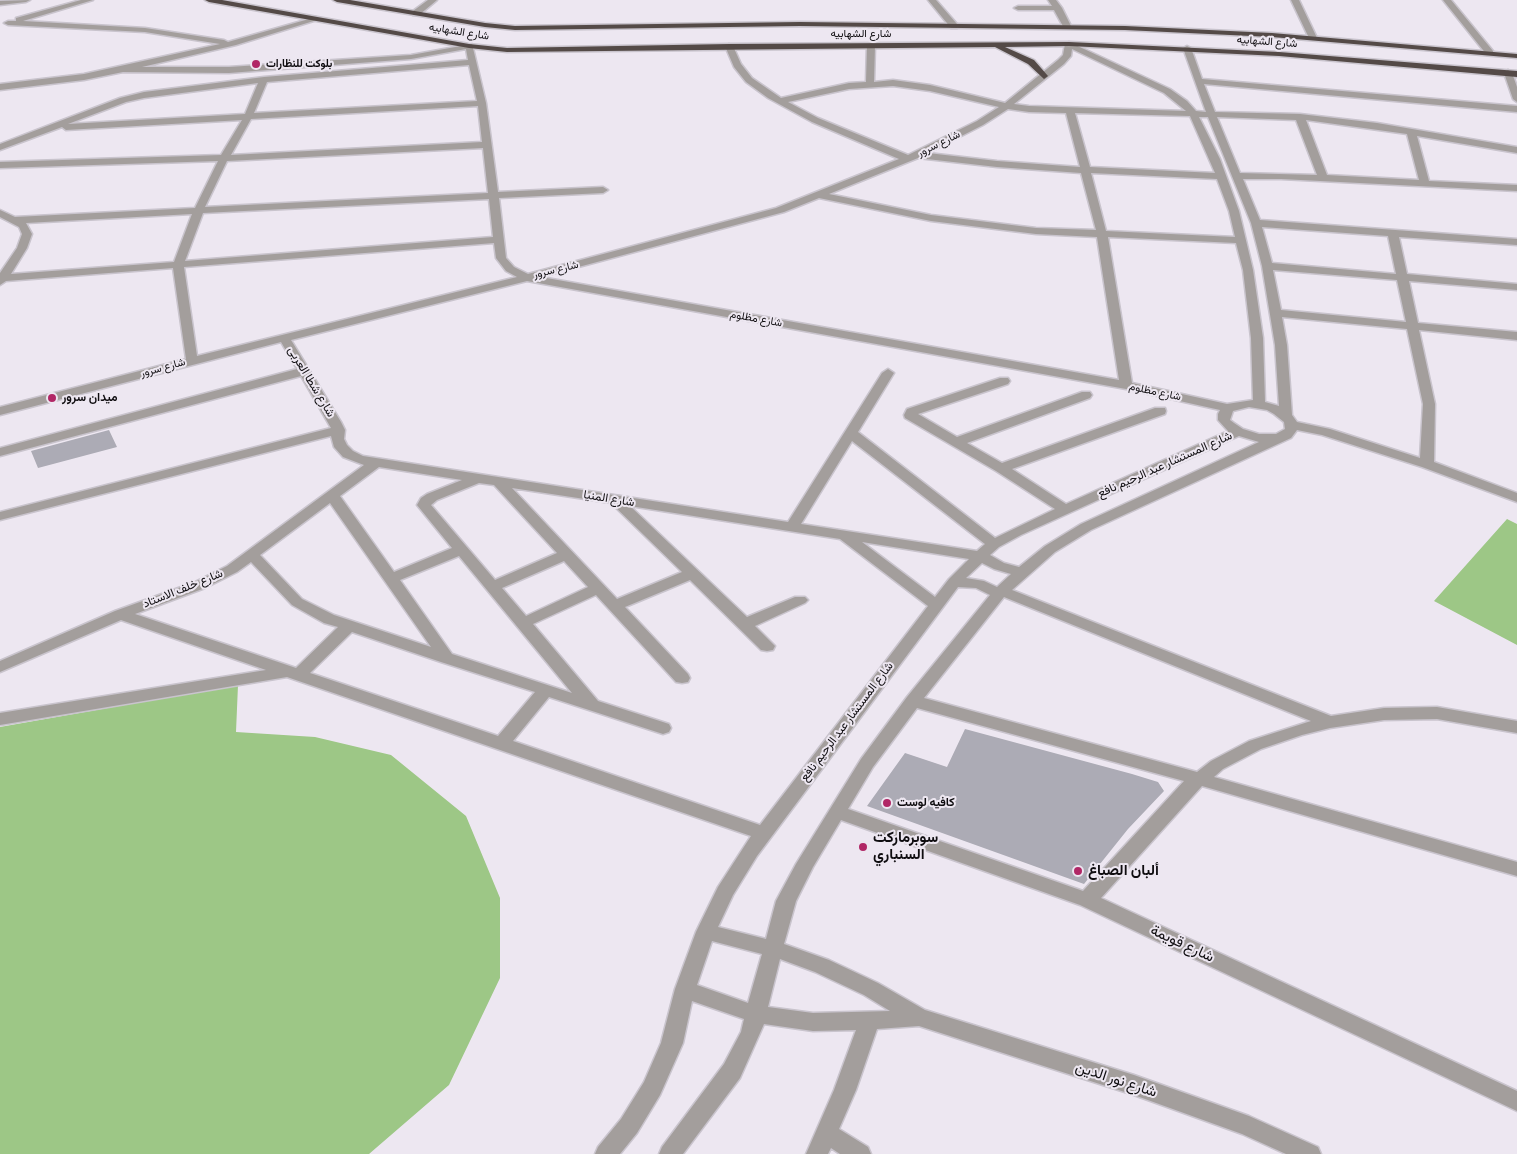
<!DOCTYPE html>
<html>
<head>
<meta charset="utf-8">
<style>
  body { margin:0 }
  canvas { display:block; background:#ede7f1 }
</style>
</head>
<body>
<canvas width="1517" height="1154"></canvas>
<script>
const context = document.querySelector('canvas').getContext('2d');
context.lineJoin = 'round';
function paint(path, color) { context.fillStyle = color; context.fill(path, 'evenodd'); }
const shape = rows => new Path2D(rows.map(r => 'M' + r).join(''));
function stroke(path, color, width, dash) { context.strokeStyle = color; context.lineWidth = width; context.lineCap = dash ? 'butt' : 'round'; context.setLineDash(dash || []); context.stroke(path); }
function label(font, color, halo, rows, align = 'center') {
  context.font = font + ' Signika,Vazirmatn,sans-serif'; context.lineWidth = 4; context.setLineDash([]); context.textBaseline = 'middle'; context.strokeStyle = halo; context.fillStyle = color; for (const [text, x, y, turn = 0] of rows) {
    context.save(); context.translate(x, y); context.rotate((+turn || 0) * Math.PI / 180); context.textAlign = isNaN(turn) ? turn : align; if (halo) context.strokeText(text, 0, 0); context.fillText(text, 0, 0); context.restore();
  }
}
paint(shape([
  [1507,519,1517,524,1517,645,1434,601],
  [238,685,236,732,315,737,391,755,466,816,500,898,500,978,449,1085,369,1154,0,1154,0,727]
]), '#9dc786');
paint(shape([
  [109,430,117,447,38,468,31,451],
  [965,729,1132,774,1158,782,1164,791,1128,829,1084,884,867,806,905,753,947,767]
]), '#acabb5');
const minor = shape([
  [30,0,26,2,0,5,0,1,30,0],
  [81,0,93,0,23,21,145,28,224,40,228,42,316,17,320,19,236,45,142,67,229,67,411,55,472,44,486,103,498,192,603,187,608,190,603,193,499,198,506,258,514,267,528,274,776,208,899,159,812,122,768,98,746,82,734,67,725,46,729,44,733,46,741,64,752,78,781,98,849,83,866,82,867,45,871,43,875,45,874,82,893,80,930,85,1005,103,1058,60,1063,55,1065,44,1069,42,1170,89,1187,101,1196,111,1206,112,1183,48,1187,46,1191,48,1202,79,1517,106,1517,112,1204,84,1215,112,1300,114,1377,123,1517,147,1517,153,1417,136,1429,181,1517,185,1517,191,1281,179,1243,179,1260,220,1517,239,1517,245,1399,237,1407,274,1517,284,1517,290,1409,281,1418,323,1517,332,1517,340,1419,330,1435,404,1434,462,1517,493,1517,502,1422,467,1322,435,1297,430,1291,438,1091,530,1055,552,1012,590,1331,716,1384,708,1437,707,1517,721,1517,733,1437,719,1384,720,1330,728,1302,735,1261,749,1223,769,1214,777,1517,862,1517,876,1202,786,1101,898,1517,1091,1517,1111,1080,905,841,820,813,867,796,901,784,944,829,960,878,983,925,1010,1134,1075,1249,1116,1318,1147,1321,1154,1286,1154,1242,1134,1134,1095,919,1026,877,1029,856,1090,839,1129,868,1147,871,1154,840,1154,831,1148,828,1154,806,1154,834,1090,856,1030,813,1031,764,1024,740,1078,683,1154,659,1154,662,1147,724,1064,741,1032,744,1019,692,1001,683,1043,660,1095,637,1133,620,1154,595,1154,598,1147,621,1119,644,1082,661,1043,675,989,696,932,718,887,751,836,287,677,0,725,0,713,266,670,121,620,0,672,0,661,115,611,195,582,227,566,364,465,343,457,334,447,331,436,0,520,0,512,331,428,301,376,0,456,0,448,297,369,281,342,0,415,0,407,186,359,173,268,6,281,0,285,0,273,17,248,22,234,19,227,0,217,0,210,15,217,195,208,218,161,0,168,0,162,221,155,242,120,66,130,62,127,0,150,0,144,120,98,144,92,264,77,468,60,466,49,411,59,229,73,123,72,84,80,0,90,0,84,84,74,220,44,145,32,8,25,4,23,8,21,16,21,16,18,81,0],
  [1072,49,1164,93,1186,111,1029,106,1014,104,1064,64,1071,56,1072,49],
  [469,65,477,101,254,113,267,82,469,65],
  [258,83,245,114,68,124,126,102,144,98,258,83],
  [893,86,930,91,999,107,977,121,908,155,818,118,788,102,849,89,893,86],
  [478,106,482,142,231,155,251,119,478,106],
  [1008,109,1029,112,1066,113,1080,167,997,161,928,153,983,125,1008,109],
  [1075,113,1190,116,1215,173,1090,167,1075,113],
  [1199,117,1208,117,1251,223,1262,266,1275,345,1279,406,1265,402,1263,338,1253,270,1239,211,1220,159,1199,117],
  [1217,117,1296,120,1317,175,1240,173,1217,117],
  [1306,120,1407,134,1419,180,1327,175,1306,120],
  [483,148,488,193,205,207,227,161,483,148],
  [918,158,997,167,1081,173,1096,230,1036,228,931,215,829,194,918,158],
  [1091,173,1217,179,1229,211,1235,237,1106,231,1091,173],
  [819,198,931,221,1036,234,1097,237,1119,380,541,277,784,212,819,198],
  [489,199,493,237,185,261,203,213,489,199],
  [192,214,174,262,11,274,27,248,32,234,26,223,192,214],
  [1262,227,1388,236,1396,274,1272,263,1262,227],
  [1108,237,1236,243,1243,270,1251,338,1253,400,1227,404,1132,383,1108,237],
  [494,243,496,258,506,271,517,277,197,356,184,267,494,243],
  [1273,270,1397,280,1406,322,1281,310,1273,270],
  [527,281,1126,389,1220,410,1218,414,1218,420,1228,431,1066,504,1012,469,1165,414,1166,411,1165,408,1155,408,1002,463,967,443,1090,398,1092,395,1090,392,1082,392,957,437,918,414,1008,384,1010,381,1008,378,1000,378,907,409,904,415,905,418,996,471,1055,509,995,538,858,432,894,373,888,369,882,373,788,522,363,456,353,451,347,445,344,439,345,430,341,422,291,340,527,281],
  [1282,317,1407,329,1423,404,1420,458,1330,429,1297,422,1292,415,1287,345,1282,317],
  [1249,407,1267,410,1274,414,1284,422,1285,429,1276,434,1259,434,1243,429,1234,423,1230,420,1233,411,1249,407],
  [1239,436,1259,442,1081,524,1045,546,1019,567,1004,563,990,555,999,547,1021,535,1239,436],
  [852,441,985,544,977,551,801,524,852,441],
  [379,467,462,480,427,494,421,498,417,505,452,548,394,572,340,496,379,467],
  [479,483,494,485,557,553,495,580,431,505,437,500,479,483],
  [512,488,611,503,682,572,617,599,512,488],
  [330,503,431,647,334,615,302,599,260,555,330,503],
  [630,506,840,539,928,606,760,825,513,741,549,697,663,734,669,732,671,728,669,724,598,701,533,624,596,595,676,682,682,683,688,682,690,678,688,674,625,607,690,580,761,650,767,651,773,650,775,646,755,626,805,603,808,600,805,597,795,597,747,617,630,506],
  [862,542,969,559,949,579,935,597,862,542],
  [459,556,487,590,572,693,452,654,400,580,459,556],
  [564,561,588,587,526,616,502,588,564,561],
  [251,562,292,605,324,623,338,627,296,668,135,614,205,588,237,572,251,562],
  [982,563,994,569,1011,574,997,587,984,581,966,578,982,563],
  [958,587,976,588,990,595,907,697,861,759,796,864,776,901,766,939,718,927,733,895,757,856,958,587],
  [1004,597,1311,721,1249,741,1211,761,1197,772,924,698,1004,597],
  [352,632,441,662,535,692,498,736,310,673,352,632],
  [917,708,1184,781,1083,891,848,809,873,767,917,708],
  [712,941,762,954,748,1003,697,985,712,941],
  [780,959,815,972,864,995,890,1011,813,1013,768,1007,780,959],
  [428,0,437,0,419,15,413,15,413,11,428,0],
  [928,0,936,0,957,24,957,28,951,28,928,0],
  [1048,0,1056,0,1062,8,1071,26,1070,28,1064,28,1054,10,1018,10,1014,8,1018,6,1052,6,1048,0],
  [1291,0,1299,0,1317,38,1316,40,1309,38,1291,0],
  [1443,0,1451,0,1493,51,1493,55,1487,55,1443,0],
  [1508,70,1512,73,1517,87,1517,102,1513,99,1504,73,1508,70]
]);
const highway = shape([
  [205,0,222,0,469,44,507,48,729,44,1069,42,1279,52,1517,71,1517,77,1279,56,1069,46,1005,47,1034,60,1048,76,1044,79,1028,64,995,47,507,52,469,48,209,2,205,0],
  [333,0,350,0,485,23,515,26,800,22,1125,26,1272,33,1517,54,1517,58,1272,37,1125,30,800,26,515,30,485,27,337,2,333,0]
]);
stroke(minor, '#c9c4cd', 3);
stroke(highway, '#c9c4cd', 3);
paint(minor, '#a39e9c');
paint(highway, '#544a47');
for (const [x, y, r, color] of [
  [256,64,5,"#b12766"],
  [52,398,5,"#b12766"],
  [887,803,5,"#b12766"],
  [863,847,5,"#b12766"],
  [1078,871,5,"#b12766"]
]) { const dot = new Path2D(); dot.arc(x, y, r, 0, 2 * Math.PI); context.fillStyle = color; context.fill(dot); stroke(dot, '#ede7f1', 2); }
label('11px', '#0f0d10', '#ede7f1', [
  ["شارع الشهابيه",459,32,9],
  ["شارع الشهابيه",861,34],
  ["شارع الشهابيه",1267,42,4],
  ["شارع سرور",939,144,-26],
  ["شارع سرور",556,270,-13],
  ["شارع مظلوم",756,319,10],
  ["شارع سرور",163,368,-15],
  ["شارع مظلوم",1155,392,12]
]);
label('bold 11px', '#0f0d10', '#ede7f1', [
  ["بلوكت للنظارات",266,64]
], 'left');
label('12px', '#0f0d10', '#ede7f1', [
  ["شارع شطا العربى",311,382,59],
  ["شارع المستشار عبد الرحيم نافع",1165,465,-24],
  ["شارع المنيا",609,499,9],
  ["شارع خلف الاستاد",183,589,-22],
  ["شارع المستشار عبد الرحيم نافع",847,722,-53]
]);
label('bold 12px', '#0f0d10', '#ede7f1', [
  ["ميدان سرور",62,398],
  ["كافيه لوست",897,803]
], 'left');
label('bold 15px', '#0f0d10', '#ede7f1', [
  ["سوبرماركت",873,838],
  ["السنباري",873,855],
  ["ألبان الصباغ",1088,871]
], 'left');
label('15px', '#0f0d10', '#ede7f1', [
  ["شارع قويمة",1182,944,25],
  ["شارع نور الدين",1116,1080,18]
]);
</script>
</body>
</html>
